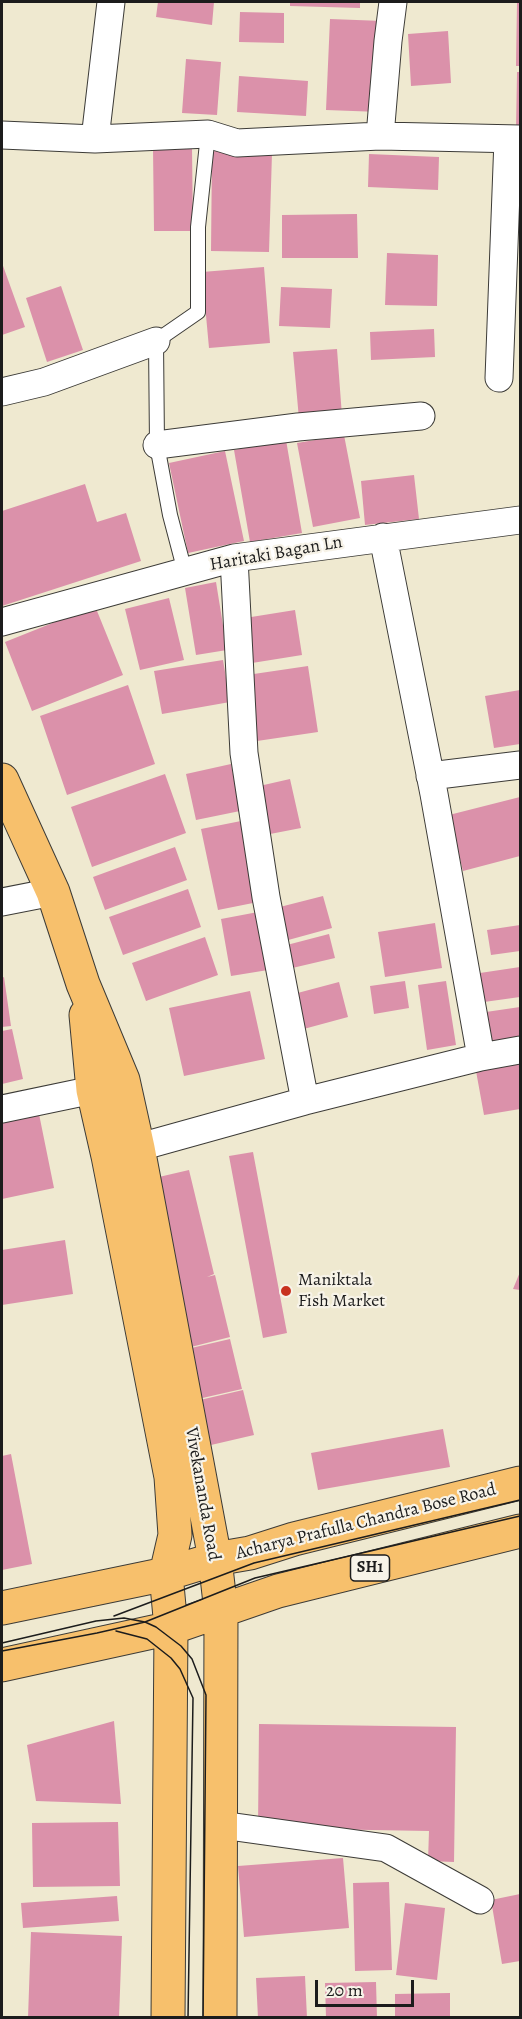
<!DOCTYPE html>
<html>
<head>
<meta charset="utf-8">
<style>
  body { margin:0 }
  #map { position:relative; width:522px; height:2019px; overflow:hidden; background:#efe9d0; font-family:Alegreya,serif }
  canvas { display:block }
  .frame { position:absolute; inset:0; border:3px solid #1c1c1c; pointer-events:none }
  .scale { position:absolute; left:315px; top:1980px; width:99px; height:27px; box-sizing:border-box; border:3px solid #1c1c1c; border-top:0; padding-left:8px; font-size:18px; line-height:21px; white-space:nowrap; color:#1c1c1c; -webkit-text-stroke:4px #f7f3e8; paint-order:stroke }
</style>
</head>
<body>
<div id="map">
<canvas width="522" height="2019"></canvas>
<div class="frame"></div>
<div class="scale">20 m</div>
</div>
<script>
const context = document.querySelector('canvas').getContext('2d');
context.lineJoin = 'round';
function paint(path, color) { context.fillStyle = color; context.fill(path, 'evenodd'); }
const shape = rows => new Path2D(rows.map(r => 'M' + r).join(''));
function stroke(path, color, width, dash) { context.strokeStyle = color; context.lineWidth = width; context.lineCap = dash ? 'butt' : 'round'; context.setLineDash(dash || []); context.stroke(path); }
function label(font, color, halo, rows, align = 'center') {
  context.font = font + ' Alegreya,serif'; context.lineWidth = 4.5; context.setLineDash([]); context.textBaseline = 'middle'; context.strokeStyle = halo; context.fillStyle = color; for (const [text, x, y, turn = 0] of rows) {
    context.save(); context.translate(x, y); context.rotate((+turn || 0) * Math.PI / 180); context.textAlign = isNaN(turn) ? turn : align; if (halo) context.strokeText(text, 0, 0); context.fillText(text, 0, 0); context.restore();
  }
}
paint(shape([
  [158,2,214,2,212,25,156,17],
  [290,2,360,2,360,8,290,6],
  [517,2,520,2,520,66,516,66],
  [240,12,284,13,284,43,239,42],
  [330,19,383,21,380,112,326,110],
  [448,31,451,83,411,86,408,34],
  [186,59,221,62,217,115,182,113],
  [517,72,520,72,520,130,516,130],
  [239,76,308,81,306,116,237,112],
  [153,148,192,148,193,231,154,231],
  [212,151,272,153,269,252,211,251],
  [369,154,439,157,438,190,368,187],
  [357,214,358,258,282,258,282,215],
  [387,253,438,255,437,306,385,305],
  [2,263,25,327,2,335],
  [264,267,270,343,209,348,202,272],
  [61,286,83,350,47,362,26,298],
  [281,287,332,289,330,328,279,326],
  [434,329,435,357,371,360,370,332],
  [337,349,342,416,299,419,293,352],
  [344,435,360,518,313,527,297,443],
  [286,440,302,533,250,542,234,450],
  [225,451,244,541,188,553,169,463],
  [414,475,419,519,365,525,361,481],
  [85,484,97,522,126,513,141,561,2,606,2,511],
  [216,582,227,650,196,655,185,588],
  [169,598,184,660,140,670,125,609],
  [95,606,123,675,32,711,5,642],
  [295,610,302,655,252,663,245,618],
  [223,660,230,702,162,714,154,671],
  [308,666,318,732,257,741,247,675],
  [128,685,155,764,67,795,40,716],
  [520,690,520,744,494,748,485,696],
  [231,764,240,811,196,820,186,774],
  [165,774,186,833,92,867,71,807],
  [290,779,301,828,265,835,255,787],
  [520,797,520,856,463,871,449,815],
  [241,821,258,902,218,910,201,829],
  [175,847,187,880,105,910,93,877],
  [188,889,201,927,123,955,109,917],
  [323,896,332,928,281,942,272,909],
  [258,912,268,970,231,976,221,919],
  [435,923,442,968,385,977,378,932],
  [520,925,520,951,491,955,487,930],
  [329,934,335,958,288,969,283,946],
  [205,937,218,975,146,1001,132,963],
  [520,967,520,997,484,1002,480,973],
  [4,977,11,1026,2,1027,2,978],
  [405,981,409,1008,374,1014,370,986],
  [446,981,456,1045,427,1050,418,985],
  [339,982,348,1017,300,1030,290,995],
  [250,991,265,1059,184,1076,169,1008],
  [520,1007,520,1045,492,1050,486,1012],
  [12,1029,23,1079,2,1084,2,1031],
  [520,1063,520,1109,484,1115,476,1071],
  [39,1114,54,1188,2,1199,2,1122],
  [253,1152,287,1333,263,1338,229,1156],
  [189,1170,214,1274,207,1277,215,1275,230,1337,187,1348,146,1180],
  [65,1240,73,1294,2,1305,2,1250],
  [520,1272,520,1290,513,1289],
  [230,1339,242,1389,198,1399,187,1349],
  [243,1390,254,1435,211,1445,200,1400],
  [443,1429,450,1467,318,1490,311,1453],
  [11,1454,32,1564,2,1570,2,1456],
  [114,1721,121,1804,36,1801,27,1745],
  [259,1724,456,1727,454,1862,428,1861,429,1831,258,1828],
  [118,1822,120,1886,33,1887,32,1823],
  [343,1858,349,1928,244,1937,238,1866],
  [389,1882,392,1970,355,1971,353,1883],
  [520,1894,520,1961,502,1964,491,1900],
  [117,1896,119,1921,23,1928,21,1903],
  [405,1903,445,1908,437,1980,396,1975],
  [31,1932,122,1936,119,2018,28,2018],
  [305,1976,307,2018,258,2018,256,1978],
  [376,1982,377,2018,326,2018,325,1983],
  [450,1993,450,2018,395,2018,395,1994]
]), '#db91aa');
const lane = shape([
  [185,572,170,515,157,445,156,341,198,312,198,227,208,134]
]);
const street = shape([
  [2,135,95,139,208,134,237,143,380,136,520,139],
  [380,136,388,41,393,2],
  [95,139,111,2],
  [499,378,508,139],
  [2,392,44,382,156,341],
  [157,445,298,427,421,416],
  [383,537,434,794,481,1057],
  [234,558,244,753,266,897,305,1101],
  [2,622,234,558,520,520],
  [430,776,520,765],
  [2,902,53,892],
  [2,1109,93,1090,111,1084],
  [118,1153,305,1101,481,1057,520,1050],
  [221,1825,386,1848,480,1900]
]);
const primary = shape([
  [2,780,53,892,83,984,123,1080,138,1148,215,1559,221,1612,220,2018],
  [86,1015,93,1090,108,1156,171,1477,175,1535,166,1574,171,1628,168,2018],
  [2,1608,166,1574,215,1559,250,1553,294,1539,520,1483],
  [2,1665,171,1628,278,1591,520,1531]
]);
stroke(lane, '#3c3b37', 16);
stroke(street, '#3c3b37', 29);
stroke(primary, '#3c3b37', 35);
stroke(lane, '#fff', 14);
stroke(street, '#fff', 27);
stroke(primary, '#f7c06c', 33);
stroke(shape([
  [114,1616,254,1563,520,1500],
  [116,1631,147,1639,171,1658,180,1669,193,1698,188,2018],
  [2,1643,96,1621,124,1618,145,1622,156,1627,181,1646,192,1659,206,1695,203,2018],
  [2,1651,97,1633,145,1622,255,1578,520,1516]
]), '#1c1c1c', 1.5);
for (const [x, y, r, color] of [
  [286,1291,6,"#c8321e"]
]) { const dot = new Path2D(); dot.arc(x, y, r, 0, 2 * Math.PI); context.fillStyle = color; context.fill(dot); stroke(dot, '#f7f3e8', 2); }
for (const [x, y, w] of [
  [370,1568,39]
]) { const box = new Path2D(); box.roundRect(x - w / 2, y - 13, w, 26, 4.5); context.fillStyle = '#f7f3e8'; context.fill(box); stroke(box, '#1c1c1c', 1.5); }
label('bold 16px', '#1c1c1c', null, [
  ["SH1",370,1568]
]);
label('18px', '#1c1c1c', '#f7f3e8', [
  ["Haritaki Bagan Ln",276,554,-10],
  ["Vivekananda Road",202,1494,80],
  ["Acharya Prafulla Chandra Bose Road",366,1522,-14]
]);
label('18px', '#1c1c1c', '#f7f3e8', [
  ["Maniktala",298,1281],
  ["Fish Market",298,1302]
], 'left');
</script>
</body>
</html>
